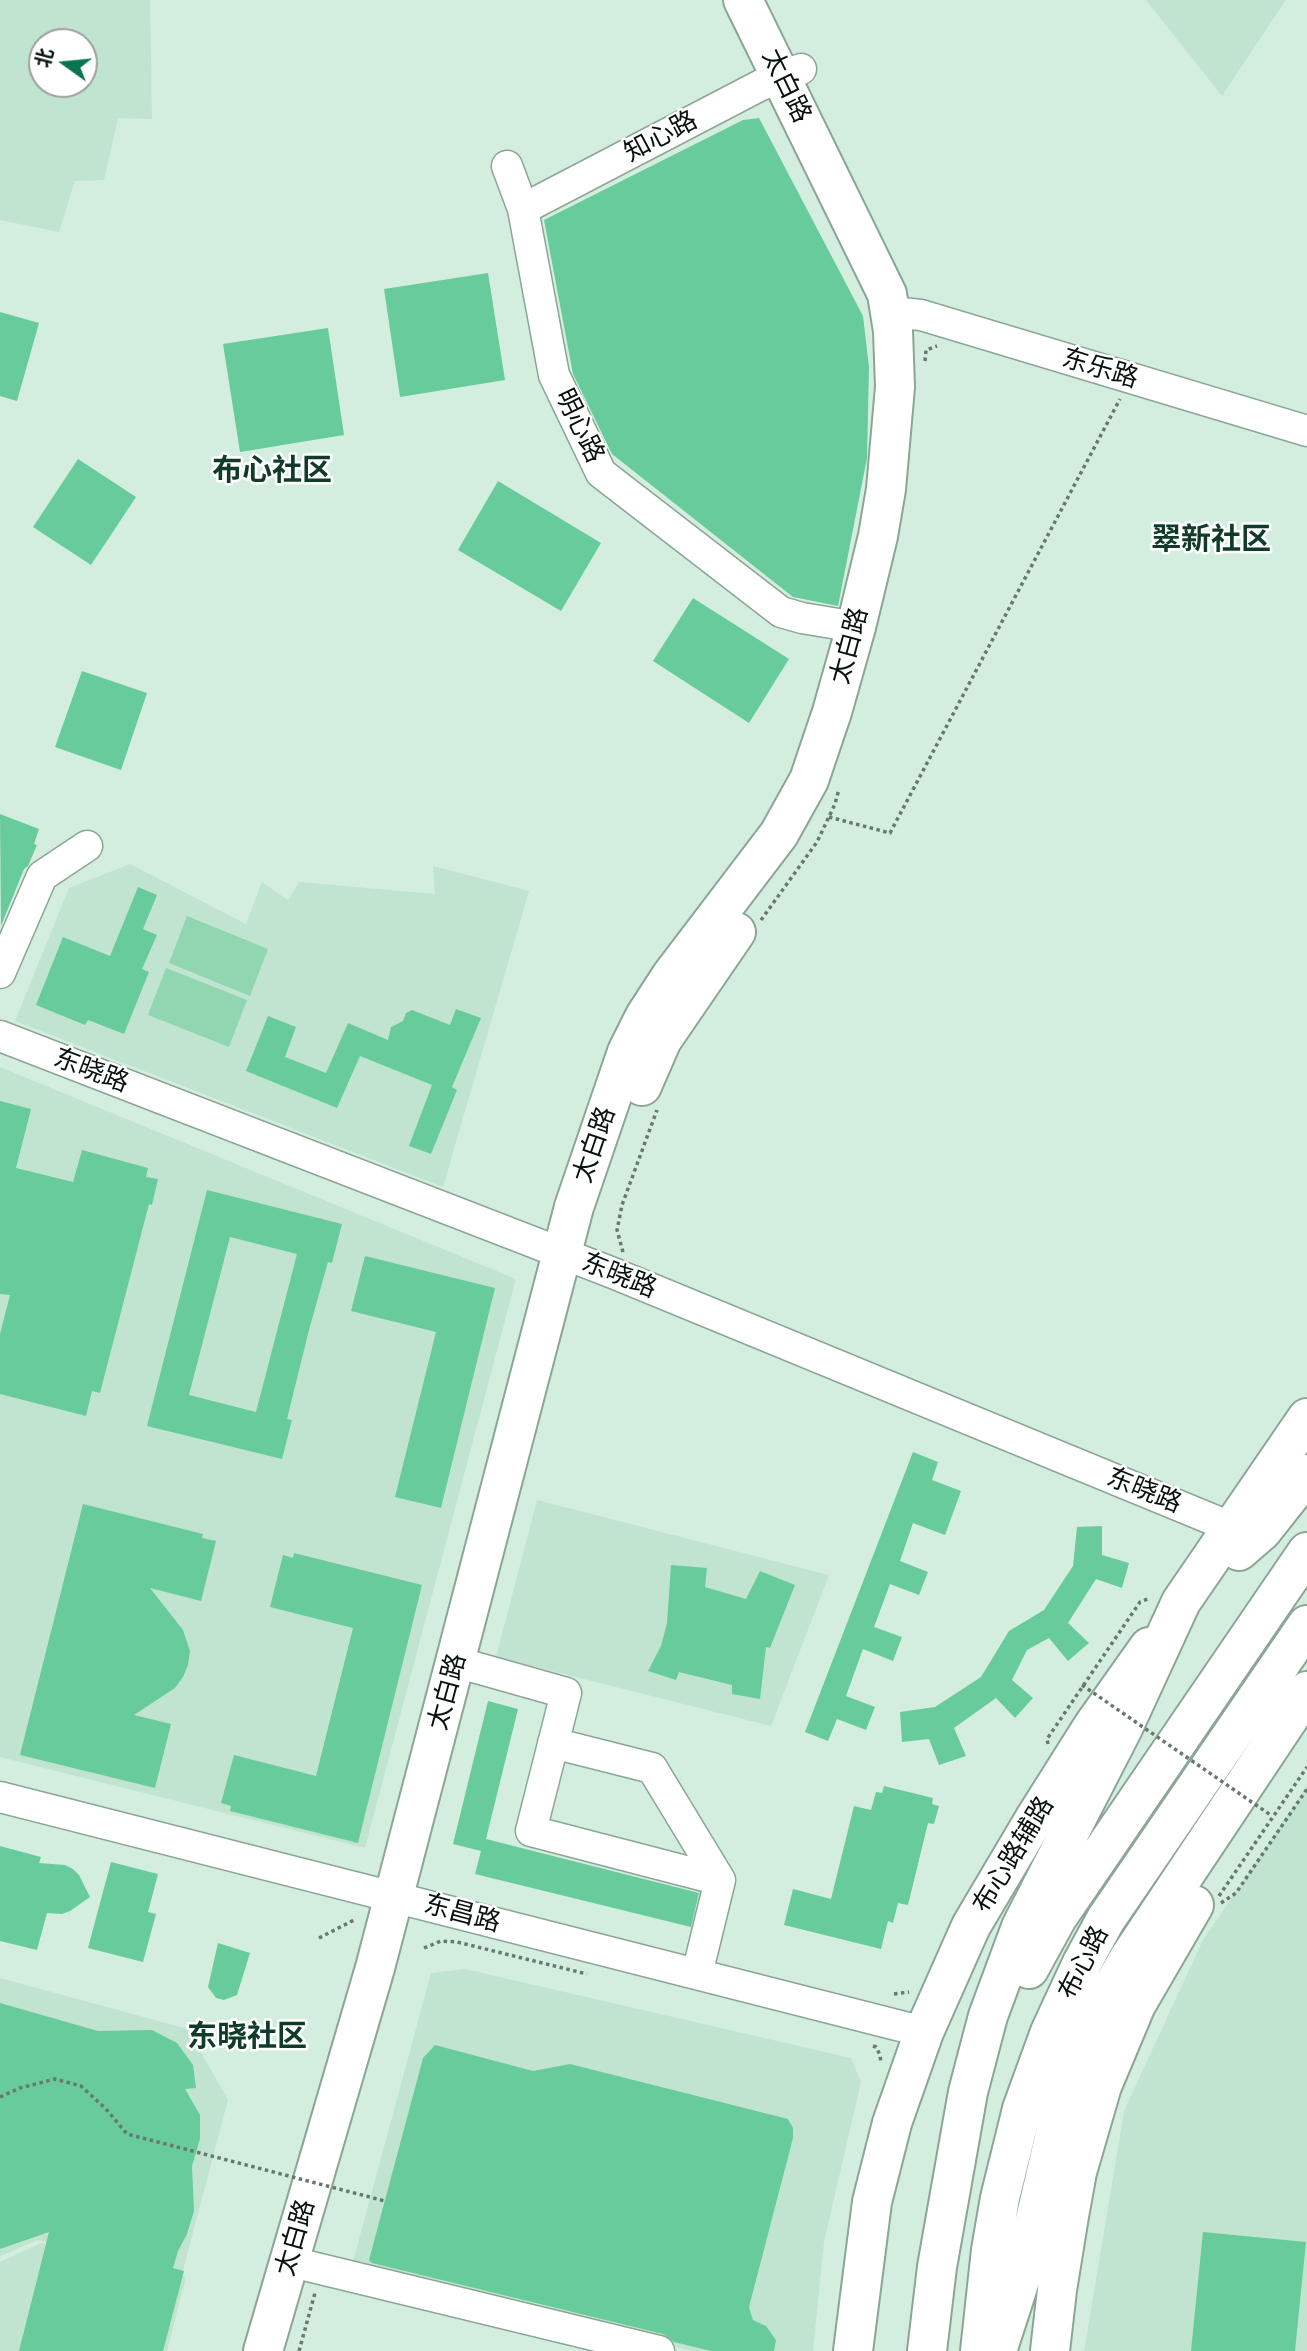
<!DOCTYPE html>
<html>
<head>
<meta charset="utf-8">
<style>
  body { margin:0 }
  #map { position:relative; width:1307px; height:2351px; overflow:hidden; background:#d3eedf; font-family:Karla,"Noto Sans SC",sans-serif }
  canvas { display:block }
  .north { position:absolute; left:28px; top:28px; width:70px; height:70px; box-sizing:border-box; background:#fff; border:2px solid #9ca09e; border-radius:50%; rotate:285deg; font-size:19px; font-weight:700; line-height:28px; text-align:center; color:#08120d }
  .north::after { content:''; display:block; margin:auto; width:24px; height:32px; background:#09744d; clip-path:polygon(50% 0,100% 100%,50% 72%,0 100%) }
</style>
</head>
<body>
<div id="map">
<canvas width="1307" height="2351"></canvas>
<div class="north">北</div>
</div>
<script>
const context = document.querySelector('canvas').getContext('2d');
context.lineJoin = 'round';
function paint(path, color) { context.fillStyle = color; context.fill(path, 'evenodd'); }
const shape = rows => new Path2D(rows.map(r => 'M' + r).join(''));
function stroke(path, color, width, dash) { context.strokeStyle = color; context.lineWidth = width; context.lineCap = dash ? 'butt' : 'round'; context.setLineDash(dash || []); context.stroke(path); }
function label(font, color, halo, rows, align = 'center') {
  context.font = font + ' Karla,"Noto Sans SC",sans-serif'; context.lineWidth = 5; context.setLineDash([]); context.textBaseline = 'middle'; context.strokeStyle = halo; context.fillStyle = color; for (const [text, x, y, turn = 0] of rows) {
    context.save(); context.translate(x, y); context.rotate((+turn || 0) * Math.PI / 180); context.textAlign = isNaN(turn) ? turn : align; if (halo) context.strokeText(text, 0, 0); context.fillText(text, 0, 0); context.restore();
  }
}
paint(shape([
  [0,0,150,0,152,119,118,118,104,180,75,181,59,232,0,220],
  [42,42,84,42,84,84,42,84],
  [1146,0,1286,0,1222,96],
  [130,864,246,924,262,882,288,900,299,882,435,894,433,866,529,891,443,1187,15,1021,69,888],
  [0,1067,516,1279,365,1848,0,1757],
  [537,1500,829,1575,771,1726,496,1657],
  [1307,1786,1307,2351,1084,2351,1124,2111,1202,1942],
  [465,1969,851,2058,861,2082,824,2242,813,2351,693,2351,351,2269,431,1973],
  [0,1978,188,2029,228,2100,182,2274,38,2240,0,2256],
  [41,2243,186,2277,167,2351,0,2351,0,2262]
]), '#c1e4d1');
paint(shape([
  [187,916,268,949,250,996,169,963],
  [166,968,247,1000,229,1047,148,1015]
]), '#90d6b1');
paint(shape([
  [759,118,863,316,869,367,867,458,838,606,793,597,612,454,573,374,544,220,743,120],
  [488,273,505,380,400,397,384,289],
  [0,312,39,323,17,401,0,396],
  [328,328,344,435,240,452,223,344],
  [78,459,136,497,91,565,33,527],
  [498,481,601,543,561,611,458,550],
  [693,598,789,659,749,723,653,661],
  [82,671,147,693,121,770,55,747],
  [0,814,39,829,34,844,37,845,28,866,24,869,1,926],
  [138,887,157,895,143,929,157,935,142,969,149,972,124,1034,88,1020,85,1025,36,1005,63,937,110,956],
  [456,1009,481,1018,452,1087,457,1090,431,1154,409,1146,432,1085,360,1056,337,1108,246,1071,268,1016,296,1027,285,1057,326,1073,348,1023,388,1040,391,1027,403,1021,406,1013,412,1010,450,1025],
  [0,1101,31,1109,16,1168,73,1182,82,1150,148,1168,146,1177,158,1179,152,1205,149,1204,100,1393,92,1391,86,1416,0,1394,0,1334,10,1295,0,1294],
  [207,1190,342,1224,332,1263,328,1262,309,1330,287,1419,292,1420,282,1459,147,1426],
  [230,1237,297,1254,256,1412,189,1395],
  [365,1256,495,1288,441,1508,395,1497,436,1332,351,1311],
  [913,1452,938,1462,932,1480,961,1491,945,1535,913,1523,900,1561,928,1572,919,1595,890,1584,874,1627,902,1637,893,1661,863,1649,846,1696,875,1707,866,1730,837,1719,828,1741,805,1732],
  [83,1504,203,1534,202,1538,216,1541,201,1601,150,1588,183,1630,190,1651,188,1665,183,1677,175,1688,134,1715,171,1724,155,1788,20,1755],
  [1102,1526,1102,1555,1129,1563,1122,1588,1096,1579,1068,1623,1089,1643,1068,1661,1049,1638,1027,1650,1012,1680,1033,1698,1015,1718,996,1698,954,1728,966,1756,939,1765,929,1739,902,1742,900,1712,935,1707,981,1677,1009,1631,1044,1610,1073,1566,1077,1527],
  [294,1553,422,1585,358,1843,230,1811,231,1806,221,1803,234,1755,316,1776,353,1628,270,1607,283,1555,293,1558],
  [671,1565,707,1568,705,1587,746,1599,760,1571,795,1585,770,1648,766,1647,760,1699,732,1694,732,1685,679,1672,676,1680,648,1671,661,1646,667,1623],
  [488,1701,518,1709,486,1839,699,1893,691,1927,475,1874,481,1851,453,1844],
  [884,1786,933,1798,932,1804,939,1806,934,1824,928,1823,908,1905,898,1903,893,1923,888,1921,881,1949,784,1925,793,1889,831,1899,854,1806,871,1810,876,1792,882,1793],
  [0,1846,41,1857,39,1863,65,1865,73,1869,79,1875,90,1897,70,1911,62,1914,47,1913,37,1950,0,1941],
  [111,1862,158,1874,148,1912,156,1914,143,1962,88,1948],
  [218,1943,250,1953,237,1995,224,2000,216,1998,208,1987],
  [0,2003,98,2031,152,2030,177,2043,193,2065,196,2088,185,2089,200,2115,200,2139,192,2166,194,2211,187,2234,178,2251,173,2268,184,2271,163,2351,19,2351,49,2232,0,2249],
  [435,2045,533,2071,570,2064,788,2119,793,2128,793,2138,749,2307,753,2320,766,2326,776,2340,774,2351,711,2351,674,2342,663,2334,372,2263,369,2260,423,2058],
  [1203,2232,1306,2242,1295,2351,1191,2351]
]), '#68cb9b');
const minor = shape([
  [507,166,523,209,554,375,601,473,781,612,802,618,856,627],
  [523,209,761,85,801,69],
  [891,312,921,315,1307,431],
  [0,973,42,876,87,846],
  [0,1036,613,1273,1233,1528],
  [456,1662,566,1693,531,1831,720,1880],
  [553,1743,652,1768,720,1880,697,1974],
  [0,1797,924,2032],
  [308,2266,659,2351]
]);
const major = shape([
  [642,1086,662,1040,736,932],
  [263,2351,375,1968,574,1207,627,1052,645,1016,671,976,779,834,809,780,832,712,856,627,878,536,886,489,895,387,893,331,887,294,743,0],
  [853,2351,872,2202,892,2123,924,2032,971,1926,1035,1818,1093,1726,1149,1647]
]);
const highway = shape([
  [1239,1551,1262,1531,1307,1474],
  [1029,1969,1057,1918,1307,1552],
  [927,2351,937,2267,968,2092,988,2016,1021,1927,1123,1728,1181,1602,1307,1418],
  [980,2351,991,2250,1000,2198,1022,2109,1050,2032,1082,1963,1106,1919,1307,1625],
  [997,2351,1023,2271,1059,2117,1088,2033,1104,2001,1129,1958,1307,1691],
  [1050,2351,1057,2290,1069,2216,1077,2172,1102,2086,1136,2005,1194,1905]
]);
stroke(minor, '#8ba596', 33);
stroke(major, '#8ba596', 42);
stroke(highway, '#8ba596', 42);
stroke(shape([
  [925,361,926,350,937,346],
  [829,817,890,833,1120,399],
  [761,920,817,842,835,804,839,789],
  [623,1252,617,1230,622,1205,657,1110],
  [1048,1744,1047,1739,1140,1602,1150,1598],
  [1219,1896,1307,1767],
  [1221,1903,1236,1893,1307,1789],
  [319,1938,354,1920],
  [424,1948,441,1941,457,1942,587,1974],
  [894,1994,909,1992],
  [873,2046,876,2047,880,2055,881,2063],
  [299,2351,315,2293]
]), '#67796f', 3.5, [3.5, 3.5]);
stroke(minor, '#fff', 30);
stroke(major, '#fff', 38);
stroke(highway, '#fff', 38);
stroke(shape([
  [1082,1685,1272,1816],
  [0,2097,20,2088,55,2079,81,2086,106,2109,127,2134,385,2201]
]), '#67796f', 3.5, [3.5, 3.5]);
label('26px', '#08120d', '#fff', [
  ["太白路",786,86,64],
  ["知心路",661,137,-28],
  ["东乐路",1100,369,17],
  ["明心路",579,426,64],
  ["太白路",850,646,-75],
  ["东晓路",91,1071,21],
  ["太白路",595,1145,-71],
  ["东晓路",619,1276,22],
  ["东晓路",1144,1491,22],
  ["太白路",448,1692,-75],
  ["布心路辅路",1014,1855,-59],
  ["东昌路",462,1914,15],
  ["布心路",1084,1963,-63],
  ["太白路",296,2238,-74]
]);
label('bold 30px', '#0f3b28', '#fff', [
  ["布心社区",272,471],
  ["翠新社区",1211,540],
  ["东晓社区",247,2037]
]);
</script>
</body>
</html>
